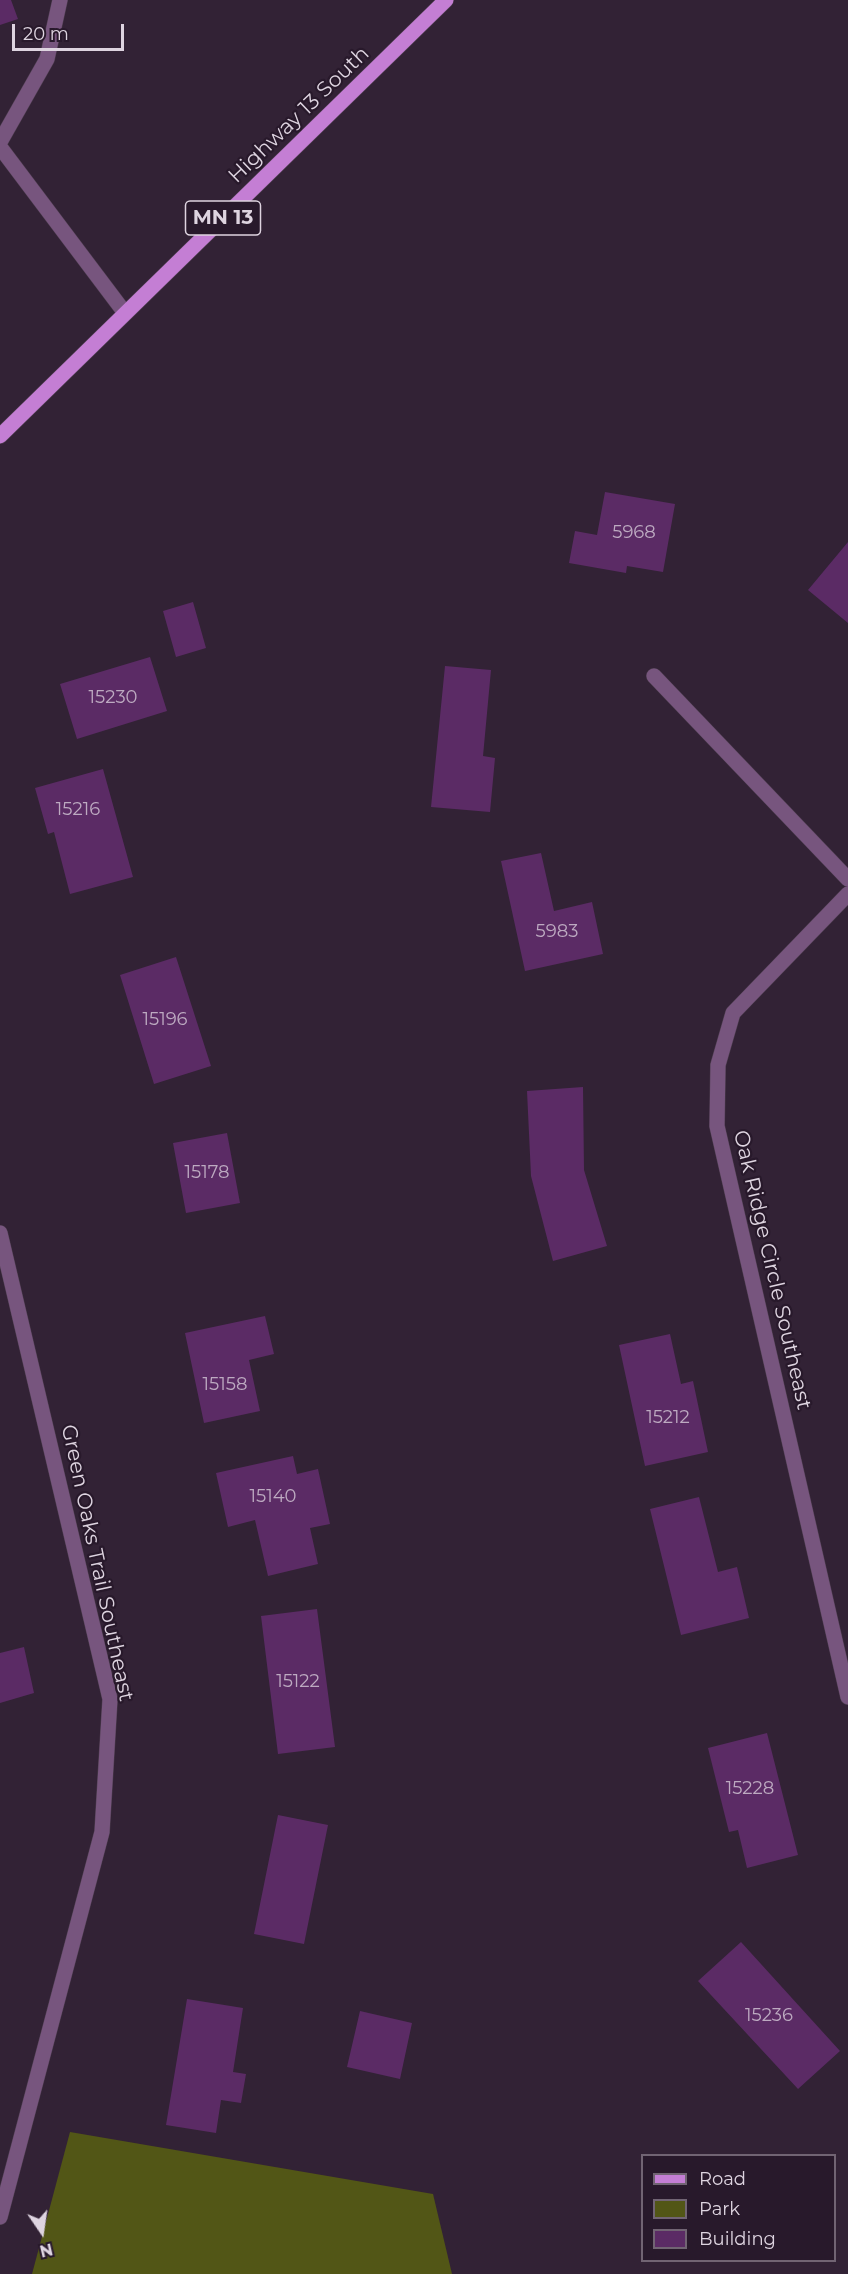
<!DOCTYPE html>
<html>
<head>
<meta charset="utf-8">
<style>
  body { margin:0 }
  #map { position:relative; width:848px; height:2274px; overflow:hidden; background:#322235; font-family:Montserrat,sans-serif }
  canvas { display:block }
  .legend { position:absolute; left:641px; top:2154px; width:195px; height:108px; box-sizing:border-box; background:#28192b; border:2px solid #716473; margin:0; padding:8px 10px; list-style:none; font-size:18px; color:#ded4e0 }
  .legend li { display:flex; align-items:center; gap:12px; height:30px }
  .legend b { width:30px; border:2px solid #716473 }
  .north { position:absolute; left:12px; top:2202px; width:60px; height:60px; -webkit-text-stroke:4px #28192b; paint-order:stroke; rotate:167deg; font-size:16px; font-weight:700; line-height:24px; text-align:center; color:#ded4e0 }
  .north::after { content:''; display:block; margin:auto; width:21px; height:27px; background:#ded4e0; clip-path:polygon(50% 0,100% 100%,50% 72%,0 100%) }
  .scale { position:absolute; left:12px; top:24px; width:112px; height:27px; box-sizing:border-box; border:3px solid #ded4e0; border-top:0; padding-left:8px; font-size:18px; line-height:21px; white-space:nowrap; color:#ded4e0; -webkit-text-stroke:4px #28192b; paint-order:stroke }
</style>
</head>
<body>
<div id="map">
<canvas width="848" height="2274"></canvas>
<ul class="legend">
<li><b style="height:8px;background:#c47ed4"></b>Road</li>
<li><b style="height:16px;background:#525616"></b>Park</li>
<li><b style="height:16px;background:#5b2b65"></b>Building</li>
</ul>
<div class="north">N</div>
<div class="scale">20 m</div>
</div>
<script>
const context = document.querySelector('canvas').getContext('2d');
context.lineJoin = 'round';
function paint(path, color) { context.fillStyle = color; context.fill(path, 'evenodd'); }
const shape = rows => new Path2D(rows.map(r => 'M' + r).join(''));
function stroke(path, color, width, dash) { context.strokeStyle = color; context.lineWidth = width; context.lineCap = dash ? 'butt' : 'round'; context.setLineDash(dash || []); context.stroke(path); }
function label(font, color, halo, rows, align = 'center') {
  context.font = font + ' Montserrat,sans-serif'; context.lineWidth = 4.5; context.setLineDash([]); context.textBaseline = 'middle'; context.strokeStyle = halo; context.fillStyle = color; for (const [text, x, y, turn = 0] of rows) {
    context.save(); context.translate(x, y); context.rotate((+turn || 0) * Math.PI / 180); context.textAlign = isNaN(turn) ? turn : align; if (halo) context.strokeText(text, 0, 0); context.fillText(text, 0, 0); context.restore();
  }
}
paint(shape([
  [70,2132,433,2194,452,2274,32,2274]
]), '#525616');
paint(shape([
  [0,0,11,0,18,19,0,25],
  [605,492,675,504,663,572,627,566,626,573,569,563,575,531,597,535],
  [848,542,848,623,808,590],
  [193,602,206,648,176,657,163,611],
  [150,657,167,711,77,739,60,684],
  [445,666,491,670,483,756,495,758,490,812,431,807],
  [103,769,133,877,70,894,54,832,48,834,35,788],
  [541,853,554,911,592,902,603,954,525,971,501,861],
  [176,957,211,1066,154,1084,120,975],
  [583,1087,584,1170,607,1246,553,1261,531,1176,527,1091],
  [227,1133,240,1203,186,1213,173,1143],
  [265,1316,274,1354,249,1360,260,1411,204,1423,185,1333],
  [670,1334,681,1384,693,1381,708,1452,645,1466,619,1345],
  [293,1456,297,1474,318,1469,330,1524,310,1528,318,1564,268,1576,255,1520,228,1527,216,1473],
  [699,1497,718,1572,737,1567,749,1618,681,1635,650,1509],
  [317,1609,335,1747,278,1754,261,1616],
  [24,1647,34,1693,0,1703,0,1653],
  [767,1733,798,1855,747,1868,738,1830,729,1832,708,1748],
  [278,1815,328,1825,304,1944,254,1934],
  [741,1942,840,2051,798,2089,698,1981],
  [187,1999,243,2008,233,2072,246,2074,241,2103,221,2100,216,2133,166,2125],
  [360,2011,412,2023,400,2079,347,2067]
]), '#5b2b65');
const service = shape([
  [0,142,47,59,60,0],
  [0,147,125,313]
]);
const minor = shape([
  [654,676,848,879],
  [848,894,733,1013,718,1065,717,1126,848,1697],
  [0,1233,110,1699,102,1832,0,2217]
]);
const primary = shape([
  [0,436,446,0]
]);
stroke(service, '#4e3e50', 16);
stroke(minor, '#4e3e50', 16);
stroke(primary, '#4e3e50', 16);
stroke(service, '#77557e', 15);
stroke(minor, '#77557e', 15);
stroke(primary, '#c47ed4', 15);
label('18px', '#bdaac1', null, [
  ["5968",634,533],
  ["15230",113,698],
  ["15216",78,810],
  ["5983",557,932],
  ["15196",165,1020],
  ["15178",207,1173],
  ["15158",225,1385],
  ["15212",668,1418],
  ["15140",273,1497],
  ["15122",298,1682],
  ["15228",750,1789],
  ["15236",769,2016]
]);
for (const [x, y, w] of [
  [223,218,75]
]) { const box = new Path2D(); box.roundRect(x - w / 2, y - 17, w, 34, 4.5); context.fillStyle = '#28192b'; context.fill(box); stroke(box, '#ded4e0', 1.5); }
label('bold 20px', '#ded4e0', null, [
  ["MN 13",223,218]
]);
label('21px', '#ded4e0', '#28192b', [
  ["Highway 13 South",299,115,-44],
  ["Oak Ridge Circle Southeast",772,1270,77],
  ["Green Oaks Trail Southeast",97,1563,78]
]);
</script>
</body>
</html>
